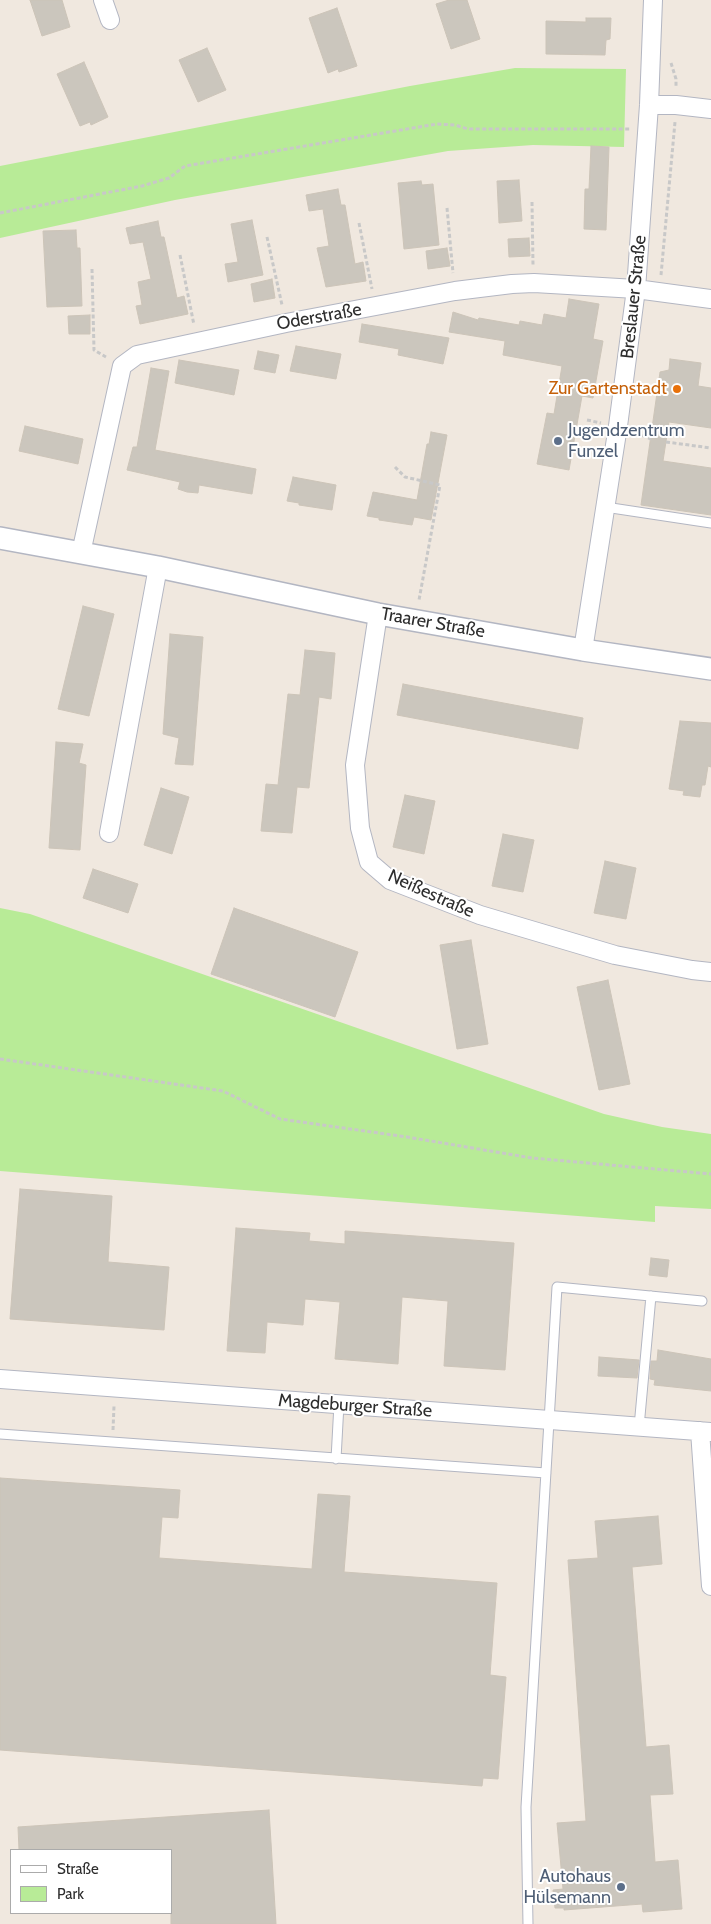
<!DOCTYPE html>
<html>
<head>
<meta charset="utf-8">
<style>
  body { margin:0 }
  #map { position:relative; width:711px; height:1924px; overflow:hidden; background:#f0e8df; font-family:Cabin,sans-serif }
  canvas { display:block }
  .legend { position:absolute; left:10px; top:1849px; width:162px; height:65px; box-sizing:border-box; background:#fff; border:1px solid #ababab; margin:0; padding:6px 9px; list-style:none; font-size:15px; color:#2d2d2d }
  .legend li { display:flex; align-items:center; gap:10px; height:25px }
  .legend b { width:25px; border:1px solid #ababab }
</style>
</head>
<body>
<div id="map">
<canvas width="711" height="1924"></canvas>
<ul class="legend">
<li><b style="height:6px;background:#fff"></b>Straße</li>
<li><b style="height:14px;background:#b8eb97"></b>Park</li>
</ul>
</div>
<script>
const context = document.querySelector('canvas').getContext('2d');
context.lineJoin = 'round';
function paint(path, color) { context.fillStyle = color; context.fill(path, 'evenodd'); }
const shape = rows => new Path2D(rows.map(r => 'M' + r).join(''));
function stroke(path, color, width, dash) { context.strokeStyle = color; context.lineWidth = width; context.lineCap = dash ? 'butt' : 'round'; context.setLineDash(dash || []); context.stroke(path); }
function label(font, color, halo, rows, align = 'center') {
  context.font = font + ' Cabin,sans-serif'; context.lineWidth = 4; context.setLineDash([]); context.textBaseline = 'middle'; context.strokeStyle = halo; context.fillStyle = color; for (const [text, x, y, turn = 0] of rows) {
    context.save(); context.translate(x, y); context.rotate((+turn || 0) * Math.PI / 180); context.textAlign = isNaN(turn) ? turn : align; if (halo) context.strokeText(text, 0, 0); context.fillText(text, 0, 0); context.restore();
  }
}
paint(shape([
  [515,68,626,69,624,147,533,145,448,151,175,200,0,238,0,166,410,86],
  [0,908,30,914,604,1114,662,1127,711,1134,711,1209,655,1206,655,1222,0,1171]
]), '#b8eb97');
const building = shape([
  [30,0,62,0,70,27,42,36,30,0],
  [449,0,467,0,480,39,451,49,436,4,449,0],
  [337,8,357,66,339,72,338,69,328,73,309,18,337,8],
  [586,18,611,18,610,39,606,40,605,55,546,54,546,21,586,22,586,18],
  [207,48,226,90,198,102,179,60,207,48],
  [84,62,108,117,91,125,90,122,80,126,57,74,84,62],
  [591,146,609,147,606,230,584,229,585,189,589,189,591,146],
  [519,180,522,221,499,223,497,181,519,180],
  [421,181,422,185,433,184,439,245,404,249,398,183,421,181],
  [338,189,341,205,345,205,355,264,363,262,366,281,326,287,317,248,329,246,323,209,309,211,306,195,338,189],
  [252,220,263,275,228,282,225,264,238,262,231,224,252,220],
  [158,221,161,237,164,237,177,298,184,296,188,314,140,324,136,306,142,305,138,282,151,279,143,242,130,244,126,228,158,221],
  [76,230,77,248,80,248,82,306,47,307,43,231,76,230],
  [529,238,530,256,509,257,508,239,529,238],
  [447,248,450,266,428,269,426,251,447,248],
  [272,279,275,298,254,302,251,284,272,279],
  [569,299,599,304,593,339,603,341,593,398,582,396,569,470,537,464,547,413,554,414,562,366,503,355,505,341,449,332,453,312,478,320,479,318,519,325,520,321,542,325,544,314,566,318,569,299],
  [90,315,90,334,69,334,68,316,90,315],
  [362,324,449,338,443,364,398,355,399,349,359,342,362,324],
  [296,346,341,354,336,379,290,371,296,346],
  [258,351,279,355,275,373,254,369,258,351],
  [670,359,701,363,698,386,711,388,711,428,669,422,663,461,711,468,711,515,641,505,660,372,669,370,670,359],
  [179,360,239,370,234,395,175,383,179,360],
  [151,368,169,371,155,450,256,469,252,494,199,485,198,493,187,492,178,489,180,482,127,470,133,447,137,447,151,368],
  [25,426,83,439,78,464,19,451,25,426],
  [431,432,447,435,431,520,414,517,412,525,379,520,379,518,367,516,373,492,417,500,427,444,429,444,431,432],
  [293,477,336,485,332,510,299,505,299,503,287,501,293,477],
  [83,606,114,614,89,716,58,709,83,606],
  [170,634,203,637,193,765,175,764,179,738,163,734,170,634],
  [305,650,335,653,331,699,319,697,309,788,297,787,292,833,261,831,266,784,278,785,288,694,300,695,305,650],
  [403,684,583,718,578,749,397,715,403,684],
  [680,721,711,723,711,767,708,766,705,785,702,785,700,797,683,795,684,791,669,789,680,721],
  [56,742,83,744,79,763,86,765,80,850,49,848,56,742],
  [161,788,189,797,172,854,144,845,161,788],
  [405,795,435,801,424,854,393,847,405,795],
  [503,834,534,840,523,892,492,886,503,834],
  [605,861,636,868,626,919,594,913,605,861],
  [93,869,138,884,128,913,83,898,93,869],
  [234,908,358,952,335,1017,211,974,234,908],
  [471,940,488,1044,457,1049,440,945,471,940],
  [608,980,630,1084,599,1090,577,987,608,980],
  [20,1189,112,1196,108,1262,169,1267,164,1330,10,1319,20,1189],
  [236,1228,310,1233,309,1241,345,1244,345,1231,514,1243,505,1370,444,1366,448,1301,402,1297,398,1364,335,1359,340,1302,305,1299,303,1325,267,1322,265,1353,227,1351,236,1228],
  [651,1258,669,1260,667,1277,649,1275,651,1258],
  [658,1350,711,1359,711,1391,654,1385,655,1380,650,1379,651,1361,657,1361,658,1350],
  [599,1357,639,1360,637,1378,598,1376,599,1357],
  [0,1478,180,1490,178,1518,162,1517,159,1558,312,1569,318,1494,350,1496,344,1572,497,1583,490,1675,506,1677,498,1779,483,1778,482,1786,0,1750,0,1478],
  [658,1516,662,1564,632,1567,646,1747,669,1745,673,1794,650,1795,655,1862,678,1860,682,1909,643,1912,642,1904,564,1910,564,1908,555,1908,553,1890,563,1889,557,1823,586,1821,568,1560,598,1558,595,1521,658,1516],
  [269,1810,276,1924,171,1924,171,1850,19,1850,18,1827,269,1810]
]);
paint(building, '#cbc6bd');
stroke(building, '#ccc4b8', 1);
const service = shape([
  [605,507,711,523],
  [639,1427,651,1296],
  [0,1434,546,1473],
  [336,1459,339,1404],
  [528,1924,526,1807,557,1287,702,1301]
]);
const minor = shape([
  [103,0,110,20],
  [649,105,676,105,711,109],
  [81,553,122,366,137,355,286,323,455,291,512,284,534,283,636,289,711,299],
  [378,614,355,765,360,828,369,862,390,880,480,915,615,955,692,970,711,972],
  [583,650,618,426,636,289,649,105,653,0],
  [109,833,158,567],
  [0,1379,711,1432],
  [700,1431,711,1586]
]);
const tertiary = shape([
  [0,538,158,567,378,614,583,650,711,669]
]);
stroke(service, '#b3b6c2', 11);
stroke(minor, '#b3b6c2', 20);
stroke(tertiary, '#b3b6c2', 24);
stroke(shape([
  [671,63,676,79,676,86],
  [532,202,533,265],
  [447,208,453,273],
  [0,213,142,186,169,178,185,166,437,124,455,125,468,129,630,129],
  [359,223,372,289],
  [267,237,282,305],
  [180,255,194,325],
  [92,269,94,350,106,357],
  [661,275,675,122],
  [587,420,601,423],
  [636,433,651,439],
  [666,442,711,448],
  [395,467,405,477,440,485,419,600],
  [0,1059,223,1091,280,1119,407,1137,532,1158,711,1174],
  [113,1430,114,1406]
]), '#c8c8c8', 3, [4, 2.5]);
stroke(service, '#fff', 9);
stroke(minor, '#fff', 18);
stroke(tertiary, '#fff', 21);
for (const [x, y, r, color] of [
  [677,389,5,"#e8710a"],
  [558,441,5,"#5c6f8a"],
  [621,1887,5,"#5c6f8a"]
]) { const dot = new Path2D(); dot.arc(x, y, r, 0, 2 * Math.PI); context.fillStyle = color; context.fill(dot); stroke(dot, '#fff', 2); }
label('18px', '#2d2d2d', '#fff', [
  ["Breslauer Straße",634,297,-84],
  ["Oderstraße",319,317,-10],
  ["Traarer Straße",433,623,10],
  ["Neißestraße",431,894,24],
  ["Magdeburger Straße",355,1406,4]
]);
label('18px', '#c56008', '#fff', [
  ["Zur Gartenstadt",667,389]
], 'right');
label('18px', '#4e5e75', '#fff', [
  ["Jugendzentrum",568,431],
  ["Funzel",568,452],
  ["Autohaus",611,1877,"right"],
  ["Hülsemann",611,1898,"right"]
], 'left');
</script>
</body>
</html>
